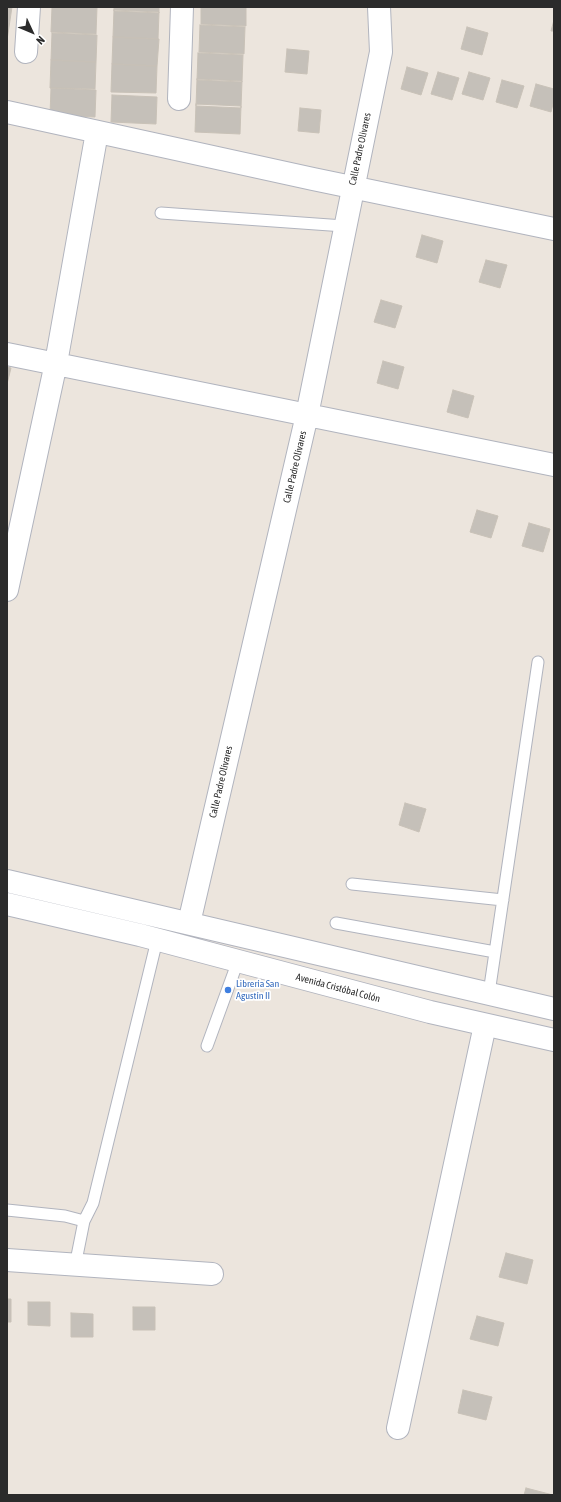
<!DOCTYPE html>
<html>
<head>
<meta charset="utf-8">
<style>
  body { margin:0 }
  #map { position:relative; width:561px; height:1502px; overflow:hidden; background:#ece5dd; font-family:"Asap Condensed",sans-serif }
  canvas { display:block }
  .frame { position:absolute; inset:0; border:8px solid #2b2b2b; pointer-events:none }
  .north { position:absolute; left:12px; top:12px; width:40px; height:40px; -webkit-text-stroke:3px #fff; paint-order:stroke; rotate:134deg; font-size:11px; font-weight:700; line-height:16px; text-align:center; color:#2b2b2b }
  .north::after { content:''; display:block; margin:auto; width:14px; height:18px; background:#2b2b2b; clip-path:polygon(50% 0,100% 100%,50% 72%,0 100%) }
</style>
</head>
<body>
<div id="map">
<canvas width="561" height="1502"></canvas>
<div class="frame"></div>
<div class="north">N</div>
</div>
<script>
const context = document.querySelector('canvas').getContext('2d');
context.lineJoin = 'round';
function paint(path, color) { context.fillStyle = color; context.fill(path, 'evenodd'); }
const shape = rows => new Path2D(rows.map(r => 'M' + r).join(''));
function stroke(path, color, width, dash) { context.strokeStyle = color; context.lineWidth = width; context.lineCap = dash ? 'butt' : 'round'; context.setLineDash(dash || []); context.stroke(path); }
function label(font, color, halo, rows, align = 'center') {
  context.font = font + ' "Asap Condensed",sans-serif'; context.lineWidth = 3.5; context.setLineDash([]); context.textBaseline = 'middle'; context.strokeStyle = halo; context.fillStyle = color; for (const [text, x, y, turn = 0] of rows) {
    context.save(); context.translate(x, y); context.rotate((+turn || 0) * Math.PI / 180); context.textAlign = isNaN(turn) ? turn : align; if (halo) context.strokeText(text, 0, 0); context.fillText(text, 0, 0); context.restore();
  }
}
const building = shape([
  [7,7,12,7,7,40,7,7],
  [52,7,97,7,96,34,51,32,52,7],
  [114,7,159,7,159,13,114,11,114,7],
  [201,7,246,7,246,26,201,24,201,7],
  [114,10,159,12,158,39,113,37,114,10],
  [554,20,554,31,551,31,554,20],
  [200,25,245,27,244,54,199,52,200,25],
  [467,27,488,33,482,55,461,49,467,27],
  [52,33,97,35,96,62,51,60,52,33],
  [113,37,159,39,157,66,112,64,113,37],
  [287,49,309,51,307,74,285,72,287,49],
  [198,53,243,55,242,82,197,80,198,53],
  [51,60,96,62,95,89,50,88,51,60],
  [112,64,157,66,156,93,111,92,112,64],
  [407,67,428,73,421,95,401,89,407,67],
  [438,72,459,78,452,100,431,94,438,72],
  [469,72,490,78,483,100,462,94,469,72],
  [197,79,242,81,241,108,196,106,197,79],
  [502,80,524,86,517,108,496,102,502,80],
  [536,84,554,89,554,100,551,112,530,106,536,84],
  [51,88,96,90,95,117,50,115,51,88],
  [112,95,157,97,156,124,111,122,112,95],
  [196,104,241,106,240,134,195,132,196,104],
  [300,108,321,110,319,133,298,131,300,108],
  [422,235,443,241,437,263,416,257,422,235],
  [486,260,507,265,500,288,479,282,486,260],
  [381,300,402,306,395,328,374,322,381,300],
  [383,361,404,367,398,389,377,383,383,361],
  [7,367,11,368,7,384,7,367],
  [453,390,474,396,468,418,447,412,453,390],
  [477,510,498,516,491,538,470,532,477,510],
  [529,523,550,529,543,552,522,546,529,523],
  [405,803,426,809,419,832,399,825,405,803],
  [506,1253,533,1260,527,1284,499,1277,506,1253],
  [7,1299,11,1299,11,1322,7,1322,7,1299],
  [28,1302,50,1302,50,1326,28,1325,28,1302],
  [133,1307,155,1307,155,1330,133,1330,133,1307],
  [71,1313,93,1314,93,1337,71,1337,71,1313],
  [477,1316,504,1323,498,1346,470,1339,477,1316],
  [463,1390,492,1397,486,1420,458,1413,463,1390],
  [526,1488,553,1495,524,1495,526,1488]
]);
paint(building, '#c5c0b9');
stroke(building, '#c8c1b7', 1);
const lane = shape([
  [161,213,344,226],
  [352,884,503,900],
  [336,923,495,952],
  [489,993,538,662],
  [207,1046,238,961],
  [7,1210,65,1216,84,1221,93,1203,157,940],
  [75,1266,84,1221]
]);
const street = shape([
  [26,52,29,7],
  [179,99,182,7],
  [7,112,313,179,554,229],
  [7,354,554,465],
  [7,590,56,363,97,132],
  [189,923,307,415,381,52,379,7],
  [7,1260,212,1274],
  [398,1428,485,1025]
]);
const secondary = shape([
  [7,881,554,1009],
  [7,904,140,935,430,1012,554,1040]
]);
stroke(lane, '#b1b4be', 13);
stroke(street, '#b1b4be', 24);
stroke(secondary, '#b1b4be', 24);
stroke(lane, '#fff', 11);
stroke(street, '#fff', 22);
stroke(secondary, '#fff', 22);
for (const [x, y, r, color] of [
  [228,990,4,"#3f7fe0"]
]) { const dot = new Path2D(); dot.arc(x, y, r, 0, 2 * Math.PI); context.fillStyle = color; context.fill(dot); stroke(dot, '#fff', 1.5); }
label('10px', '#2b2b2b', '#fff', [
  ["Calle Padre Olivares",360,149,-78],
  ["Calle Padre Olivares",295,467,-77],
  ["Calle Padre Olivares",221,782,-77],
  ["Avenida Cristóbal Colón",338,988,15]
]);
label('10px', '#366cbe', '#fff', [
  ["Librería San",236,984],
  ["Agustín II",236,996]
], 'left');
</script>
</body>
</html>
